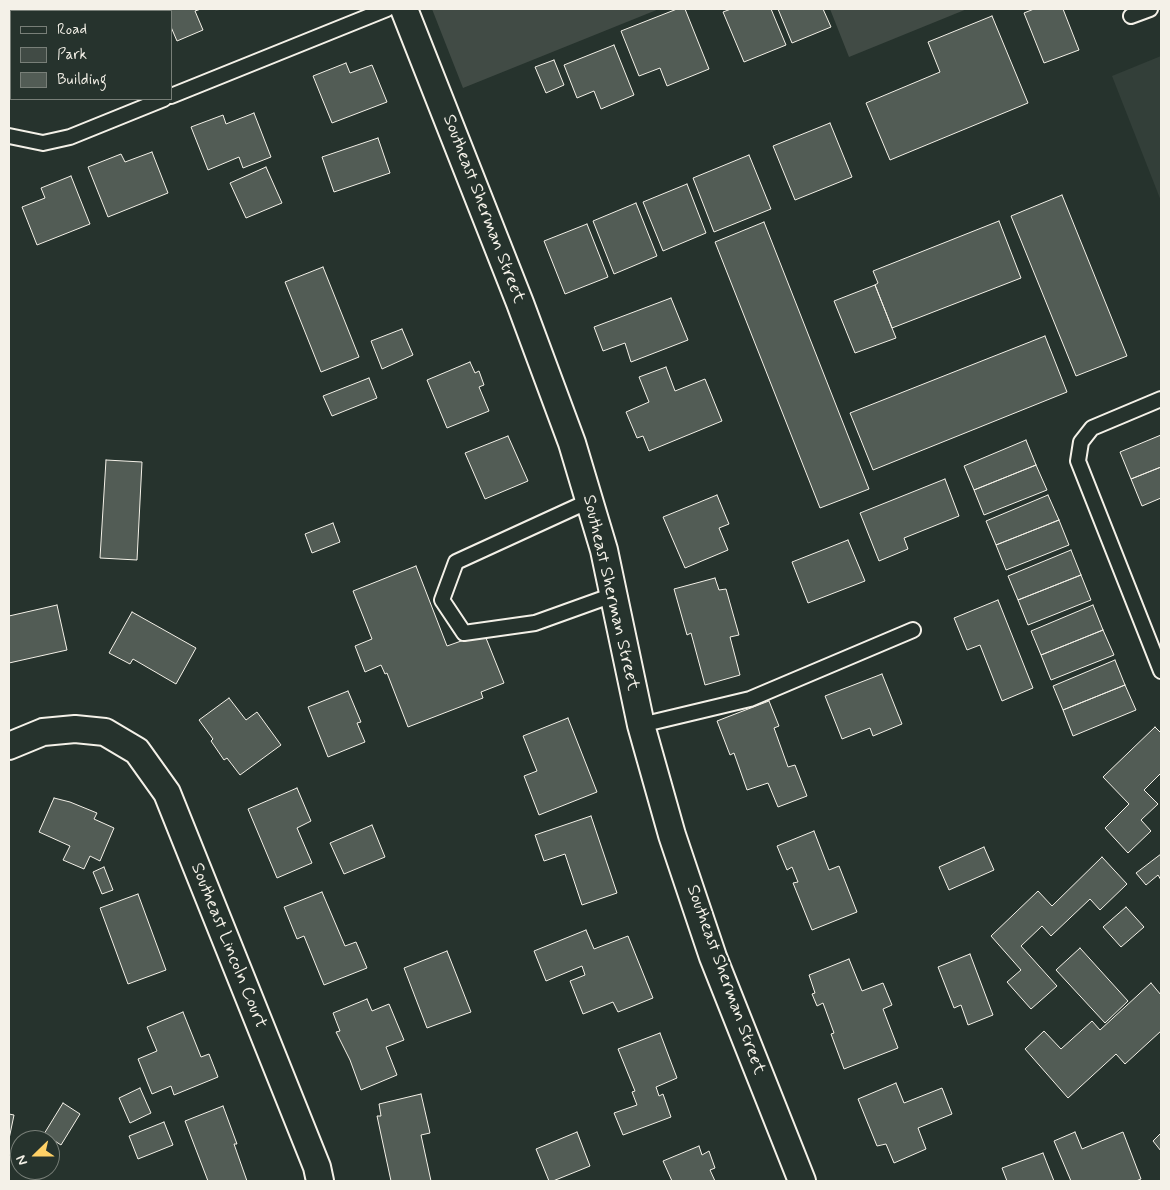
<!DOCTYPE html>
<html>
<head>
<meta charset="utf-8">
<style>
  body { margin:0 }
  #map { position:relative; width:1170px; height:1190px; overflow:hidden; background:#26332d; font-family:Mynerve,sans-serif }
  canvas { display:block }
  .frame { position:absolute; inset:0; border:10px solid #f4f1e8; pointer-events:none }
  .legend { position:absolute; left:10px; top:10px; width:162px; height:90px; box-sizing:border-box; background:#26332d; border:1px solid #787f78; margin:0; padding:6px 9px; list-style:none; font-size:15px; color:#f4f1e8 }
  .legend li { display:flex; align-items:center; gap:10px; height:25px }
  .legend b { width:25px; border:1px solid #787f78 }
  .north { position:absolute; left:10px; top:1130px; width:50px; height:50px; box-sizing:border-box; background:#26332d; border:1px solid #787f78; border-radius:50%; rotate:248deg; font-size:14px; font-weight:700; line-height:20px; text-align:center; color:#f4f1e8 }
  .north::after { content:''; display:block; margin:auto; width:18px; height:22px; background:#ffd166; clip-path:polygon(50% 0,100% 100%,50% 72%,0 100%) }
</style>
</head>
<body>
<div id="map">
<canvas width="1170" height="1190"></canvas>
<div class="frame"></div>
<ul class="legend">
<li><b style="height:6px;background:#26332d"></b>Road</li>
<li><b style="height:14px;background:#414b45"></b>Park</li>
<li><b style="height:14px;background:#525c55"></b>Building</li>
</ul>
<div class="north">N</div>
</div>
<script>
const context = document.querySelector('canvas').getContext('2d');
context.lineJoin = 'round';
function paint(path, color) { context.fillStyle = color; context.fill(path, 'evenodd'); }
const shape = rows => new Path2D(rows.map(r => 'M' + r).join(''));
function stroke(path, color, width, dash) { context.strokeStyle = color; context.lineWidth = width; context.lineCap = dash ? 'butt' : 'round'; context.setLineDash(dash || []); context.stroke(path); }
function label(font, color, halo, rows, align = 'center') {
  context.font = font + ' Mynerve,sans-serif'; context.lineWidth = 5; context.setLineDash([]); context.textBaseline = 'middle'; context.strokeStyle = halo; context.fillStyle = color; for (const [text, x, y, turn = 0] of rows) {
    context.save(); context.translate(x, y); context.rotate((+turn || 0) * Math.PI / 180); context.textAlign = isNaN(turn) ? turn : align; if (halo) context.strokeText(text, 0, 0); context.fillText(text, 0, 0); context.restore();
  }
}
paint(shape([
  [1161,56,1161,201,1112,76]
]), '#333f39');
paint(shape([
  [432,9,659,9,463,88],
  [830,9,967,9,849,57]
]), '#414b45');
const building = shape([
  [106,9,139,9,140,11,100,11,106,9],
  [164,9,201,9,195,11,203,30,177,41,171,27,171,11,165,11,164,9],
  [677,9,685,9,709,69,667,86,660,68,639,76,621,31,677,9],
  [731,9,771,9,786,45,744,62,723,12,731,9],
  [778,9,823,9,831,27,792,43,778,9],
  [1034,9,1063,9,1079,50,1044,63,1024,13,1034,9],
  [992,16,1028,103,890,160,866,103,940,72,928,42,992,16],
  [11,43,11,89,9,90,9,44,11,43],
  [614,45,634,95,601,109,594,91,577,98,564,65,614,45],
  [554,60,564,85,546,93,535,67,554,60],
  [346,63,350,73,372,65,387,102,332,123,313,76,346,63],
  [254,113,271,157,243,168,239,157,208,170,191,127,223,115,226,124,254,113],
  [830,123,852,177,795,200,773,146,830,123],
  [378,138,390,173,334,192,322,157,378,138],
  [152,152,168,193,108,217,88,167,121,154,125,162,152,152],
  [749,155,771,209,714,232,693,178,749,155],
  [266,167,282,203,246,218,230,183,266,167],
  [71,176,90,224,37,245,22,207,45,198,41,188,71,176],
  [687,184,706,233,663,251,643,202,687,184],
  [1062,195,1127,356,1076,376,1011,216,1062,195],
  [636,203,657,256,614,274,593,221,636,203],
  [999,221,1021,278,892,328,875,285,878,283,873,271,999,221],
  [764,222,869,489,820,508,715,242,764,222],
  [587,224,608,277,565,294,544,241,587,224],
  [323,267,359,357,321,372,285,282,323,267],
  [875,285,896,338,855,353,834,301,875,285],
  [671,298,688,340,631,362,625,343,603,351,594,327,671,298],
  [402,329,413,355,382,369,371,341,402,329],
  [1045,336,1067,392,873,470,850,413,1045,336],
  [470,362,475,373,479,371,484,385,479,387,489,411,447,428,427,380,470,362],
  [666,367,675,391,705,379,722,421,649,451,643,436,637,438,626,412,649,402,639,377,666,367],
  [369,378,377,398,332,416,323,396,369,378],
  [1161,435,1161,467,1131,479,1120,452,1161,435],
  [508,436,528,481,485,499,465,453,508,436],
  [1026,440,1036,465,974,490,964,466,1026,440],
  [106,460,142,462,137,560,100,558,106,460],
  [1036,465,1047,490,984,515,974,490,1036,465],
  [1161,467,1161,498,1142,506,1131,479,1161,467],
  [945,479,959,516,904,538,908,549,879,561,860,513,945,479],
  [717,495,729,524,719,528,728,550,685,568,663,517,717,495],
  [1048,495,1059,520,996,545,986,521,1048,495],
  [1059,520,1069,545,1006,570,996,545,1059,520],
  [333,523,340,542,312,553,305,534,333,523],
  [848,540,865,581,808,603,792,562,848,540],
  [1071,550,1081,575,1018,600,1008,576,1071,550],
  [416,566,447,646,484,633,504,683,481,692,483,698,408,727,387,673,385,674,381,665,365,672,355,646,372,639,353,591,416,566],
  [1081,575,1091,600,1028,625,1018,600,1081,575],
  [715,578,719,590,726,589,739,635,730,637,740,675,705,685,691,633,687,635,674,589,715,578],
  [998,600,1033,688,1002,701,980,645,967,650,954,618,998,600],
  [57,605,67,650,9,663,9,616,57,605],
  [1093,605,1103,630,1041,655,1031,631,1093,605],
  [132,612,196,648,176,684,133,659,130,664,109,653,132,612],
  [1103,630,1114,655,1051,680,1041,655,1103,630],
  [1115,660,1125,685,1063,710,1053,686,1115,660],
  [882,674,902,724,873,736,870,728,842,739,825,696,882,674],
  [1125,685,1136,710,1073,736,1063,710,1125,685],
  [348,691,361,722,357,723,365,742,328,757,308,707,348,691],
  [229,698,246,720,257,712,281,745,240,775,227,758,224,760,211,741,213,739,199,720,229,698],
  [769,701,779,726,774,728,788,767,795,765,807,796,778,807,768,783,747,790,734,753,730,755,717,721,769,701],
  [568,718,597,792,539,815,524,776,537,771,523,736,568,718],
  [1155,727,1161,733,1161,773,1144,790,1158,804,1141,820,1151,831,1128,853,1105,828,1129,804,1103,777,1155,727],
  [297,788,311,821,297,828,312,863,277,878,248,809,297,788],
  [54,798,70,802,97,813,94,819,114,828,100,861,90,856,84,869,63,860,70,846,39,832,54,798],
  [591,816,617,893,582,905,565,854,544,861,535,835,591,816],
  [372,825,385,857,344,874,330,843,372,825],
  [814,831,829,870,839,866,857,912,812,930,793,883,798,882,792,867,787,870,777,846,814,831],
  [984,847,994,870,949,890,939,867,984,847],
  [1161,854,1161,880,1158,875,1146,885,1136,873,1161,854],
  [1102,857,1127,884,1100,910,1090,899,1051,936,1042,926,1021,946,1057,986,1031,1009,1007,982,1021,970,991,936,1038,891,1052,906,1102,857],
  [104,867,113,890,102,894,93,872,104,867],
  [322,892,345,946,356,942,367,968,324,985,304,936,297,939,284,907,322,892],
  [138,894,166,970,128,984,100,908,138,894],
  [1126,907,1144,927,1121,947,1103,927,1126,907],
  [586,930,594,949,628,936,653,998,618,1012,613,1002,583,1014,570,981,585,975,582,966,546,981,534,951,586,930],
  [1080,948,1128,1001,1105,1023,1056,970,1080,948],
  [447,951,471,1012,427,1028,404,968,447,951],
  [970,954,993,1015,968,1025,961,1005,954,1008,938,967,970,954],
  [849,959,862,991,883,983,892,1005,883,1009,898,1048,844,1069,831,1034,834,1033,823,1003,817,1006,812,994,815,993,809,975,849,959],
  [1151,983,1161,995,1161,1031,1125,1064,1116,1054,1068,1098,1025,1049,1044,1031,1061,1049,1092,1021,1100,1030,1151,983],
  [367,999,372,1011,389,1004,404,1040,386,1047,397,1075,361,1090,350,1060,336,1032,340,1031,333,1013,367,999],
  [183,1012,201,1057,209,1054,218,1077,174,1095,171,1086,152,1094,138,1059,157,1051,147,1027,183,1012],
  [660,1033,677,1078,656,1087,659,1096,663,1094,671,1117,623,1135,614,1113,637,1105,632,1092,635,1091,618,1049,660,1033],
  [896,1083,904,1103,942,1088,952,1114,918,1128,926,1149,894,1163,886,1144,877,1146,858,1099,896,1083],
  [140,1088,151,1113,130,1123,119,1098,140,1088],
  [421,1094,430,1133,421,1135,431,1181,391,1181,377,1116,381,1116,379,1104,421,1094],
  [63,1103,80,1114,61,1145,44,1134,63,1103],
  [223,1106,237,1144,234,1144,247,1181,208,1181,185,1121,223,1106],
  [9,1114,14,1115,9,1139,9,1114],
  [164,1122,173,1145,138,1159,129,1136,164,1122],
  [577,1132,590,1166,553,1181,549,1181,536,1149,577,1132],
  [1075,1132,1082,1149,1123,1132,1141,1179,1136,1181,1071,1181,1054,1141,1075,1132],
  [1161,1133,1161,1151,1153,1141,1161,1133],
  [699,1146,702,1155,709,1151,715,1168,710,1170,715,1181,672,1181,663,1161,699,1146],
  [1043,1153,1054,1181,1007,1181,1002,1168,1043,1153]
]);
paint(building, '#525c55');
stroke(building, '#f4f1e8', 1);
const service = shape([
  [1131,16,1150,9],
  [171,96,387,9],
  [9,136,43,143,70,137,164,99],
  [1161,399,1092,428,1081,442,1078,461,1161,671],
  [589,501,456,562,442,600,464,633,535,623,613,595],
  [641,725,750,699,913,630]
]);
const minor = shape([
  [404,9,520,303,572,443,604,550,641,725,672,835,713,957,802,1181],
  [9,746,43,732,75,729,105,732,137,751,167,793,317,1167,320,1181]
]);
stroke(service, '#f4f1e8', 18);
stroke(minor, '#f4f1e8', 30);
stroke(service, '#26332d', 14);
stroke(minor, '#26332d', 26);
label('18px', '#f4f1e8', '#26332d', [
  ["Southeast Sherman Street",483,209,69],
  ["Southeast Sherman Street",610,593,77],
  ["Southeast Lincoln Court",228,946,68],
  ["Southeast Sherman Street",725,980,70]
]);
</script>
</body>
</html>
